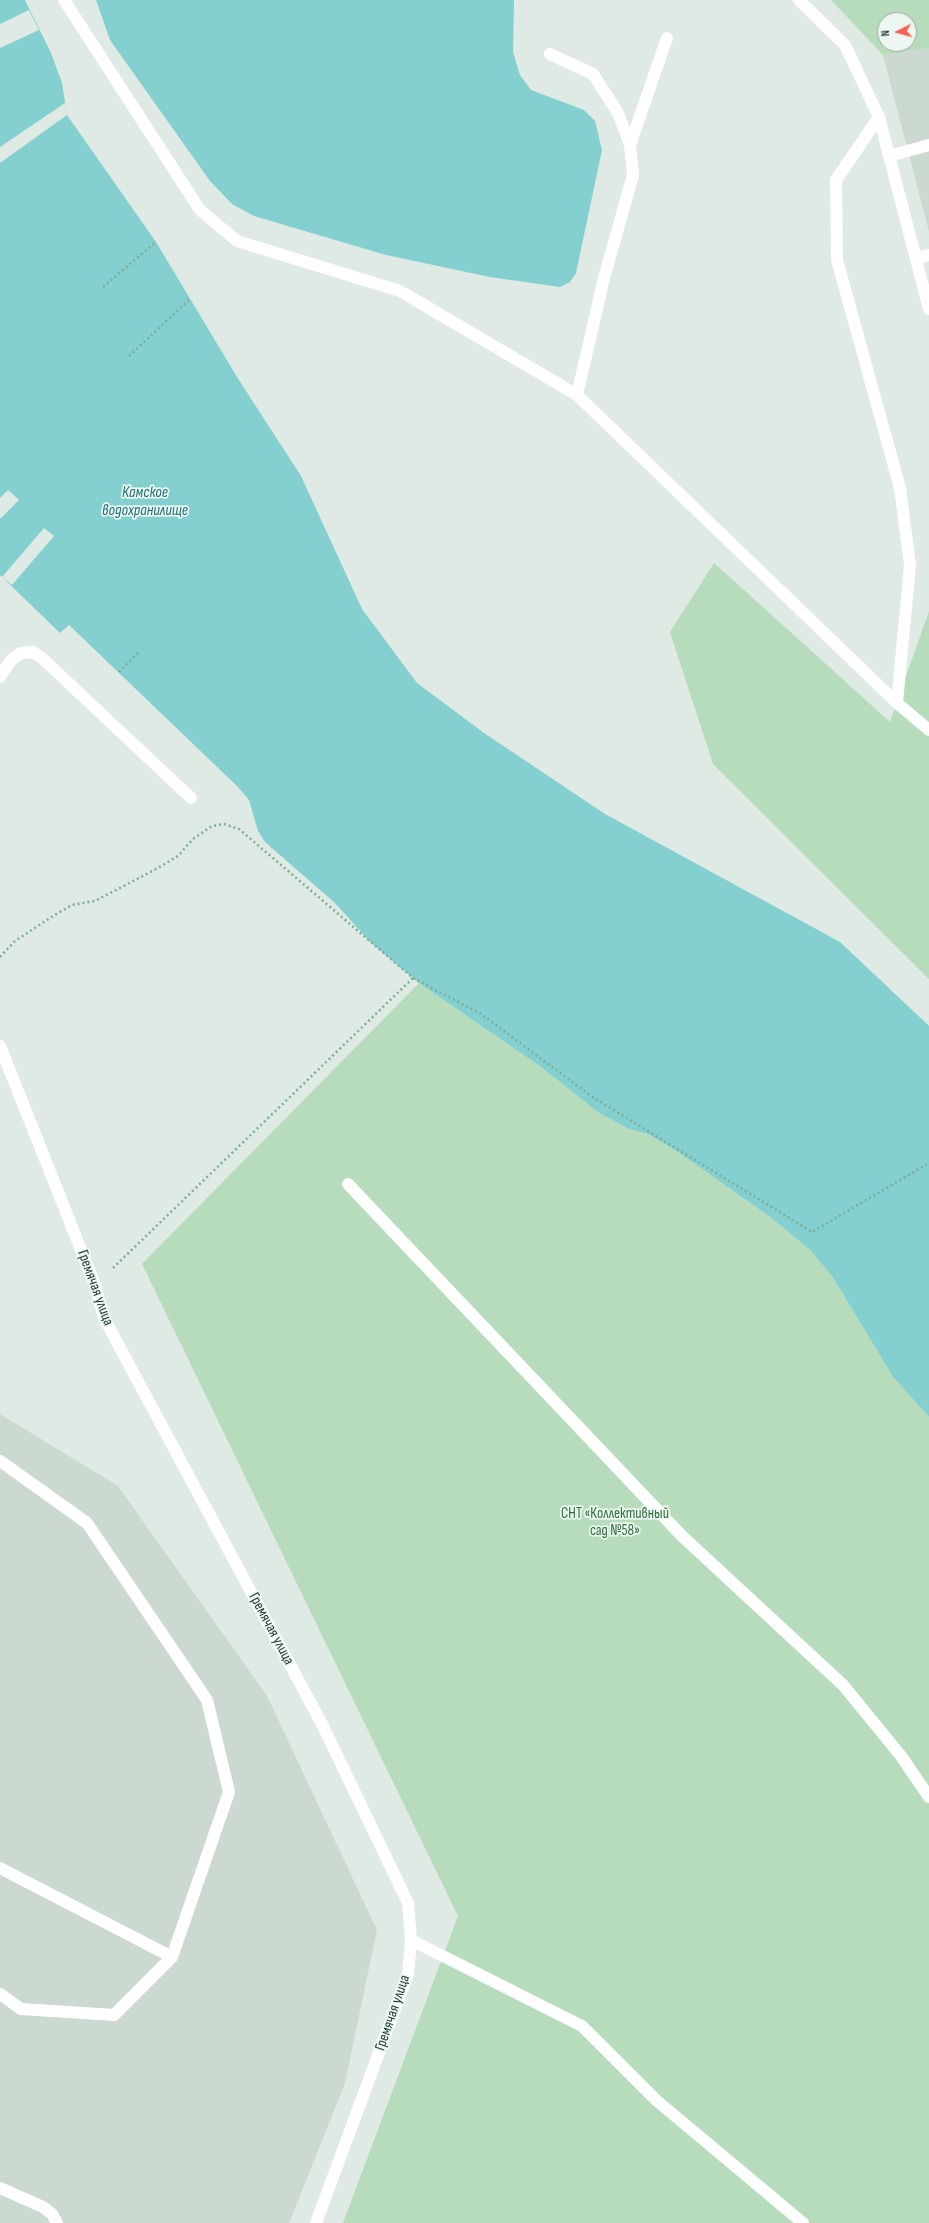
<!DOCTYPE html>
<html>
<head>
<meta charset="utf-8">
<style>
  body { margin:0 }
  #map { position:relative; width:929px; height:2223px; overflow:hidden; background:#deeae3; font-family:"Sofia Sans Condensed",sans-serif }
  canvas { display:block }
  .north { position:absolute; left:877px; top:12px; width:40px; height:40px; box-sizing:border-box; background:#eef6f1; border:1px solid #9baaa3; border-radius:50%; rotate:264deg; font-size:11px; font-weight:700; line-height:16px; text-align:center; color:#1f392f }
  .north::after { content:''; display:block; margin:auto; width:14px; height:18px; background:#f36352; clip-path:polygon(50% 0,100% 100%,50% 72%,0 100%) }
</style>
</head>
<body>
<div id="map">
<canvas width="929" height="2223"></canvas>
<div class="north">N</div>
</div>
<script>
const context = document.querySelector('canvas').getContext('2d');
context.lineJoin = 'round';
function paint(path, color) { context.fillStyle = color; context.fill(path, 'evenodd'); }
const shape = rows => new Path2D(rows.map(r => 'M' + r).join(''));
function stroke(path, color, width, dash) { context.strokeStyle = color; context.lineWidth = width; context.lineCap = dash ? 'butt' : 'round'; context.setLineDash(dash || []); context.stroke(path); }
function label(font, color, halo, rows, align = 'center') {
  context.font = font + ' "Sofia Sans Condensed",sans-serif'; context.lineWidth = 3.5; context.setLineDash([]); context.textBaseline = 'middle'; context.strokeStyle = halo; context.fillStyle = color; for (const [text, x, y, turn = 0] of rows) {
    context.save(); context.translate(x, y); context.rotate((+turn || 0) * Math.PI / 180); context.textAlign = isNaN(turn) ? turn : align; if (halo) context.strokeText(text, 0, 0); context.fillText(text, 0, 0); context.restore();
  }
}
paint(shape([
  [929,48,929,232,883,55],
  [0,1414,118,1486,267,1696,377,1930,345,2083,289,2223,0,2223]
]), '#ccd9d1');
paint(shape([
  [831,0,929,0,929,48,883,55],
  [885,20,909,20,909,44,885,44],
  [714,563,890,722,929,611,929,979,713,764,670,632],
  [419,983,541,1067,599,1113,629,1129,648,1134,681,1154,770,1217,810,1250,832,1276,893,1377,929,1417,929,2223,343,2223,458,1916,142,1264]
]), '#b6dcbb');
paint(shape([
  [0,0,25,0,51,53,62,83,67,115,156,242,237,377,301,476,362,609,417,683,484,733,605,814,840,942,929,1026,929,1417,893,1377,832,1276,810,1250,770,1217,681,1154,648,1134,629,1129,599,1113,541,1067,419,983,370,942,335,903,265,842,258,831,249,800,238,787,69,625,60,633,0,575],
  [96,0,514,0,513,52,520,75,531,90,584,110,595,121,602,150,576,273,570,282,560,287,490,277,386,255,254,216,232,204,210,181,110,40]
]), '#84cfd0');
paint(shape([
  [29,10,39,30,0,48,0,24],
  [65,103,67,115,0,163,0,147],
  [8,490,19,500,0,519,0,498],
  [44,528,54,536,12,585,2,577]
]), '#deeae3');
stroke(shape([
  [103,287,156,242],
  [129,356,190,299],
  [119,672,139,652],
  [0,957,15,941,53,916,72,905,95,901,158,868,178,856,193,839,212,826,224,824,239,829,413,978,481,1014,591,1096,812,1232,929,1163],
  [113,1268,413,978]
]), '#7dae98', 2.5, [2, 3]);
stroke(shape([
  [64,0,200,210,237,241,400,291,577,395,897,703,929,730],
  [799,0,845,45,879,117,929,309],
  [550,54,593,74,618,113,630,145,633,175,604,278,577,395],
  [879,117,836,180,837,260,900,488,910,565,897,703],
  [630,145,667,38],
  [889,156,929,145],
  [916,258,929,255],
  [0,677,11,660,21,653,33,652,42,658,191,798],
  [0,1046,95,1285,104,1318,323,1726,408,1903,411,1940,408,1974,316,2223],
  [348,1184,682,1536,843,1685,901,1756,929,1797],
  [0,1461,87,1523,207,1700,229,1792,172,1957,114,2015,21,2009,0,1994],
  [0,1868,172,1957],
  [411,1940,582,2026,656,2100,803,2223],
  [0,2188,43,2207,52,2214,57,2223]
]), '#fff', 12);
label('15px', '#1f392f', '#eef6f1', [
  ["Гремячая улица",95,1288,70],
  ["Гремячая улица",271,1629,62],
  ["Гремячая улица",393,2013,-71]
]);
label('15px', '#29703b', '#eef6f1', [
  ["СНТ «Коллективный",615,1514],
  ["сад №58»",615,1531]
]);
label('italic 16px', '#197275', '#eef6f1', [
  ["Камское",145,493],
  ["водохранилище",145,511]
]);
</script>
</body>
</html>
